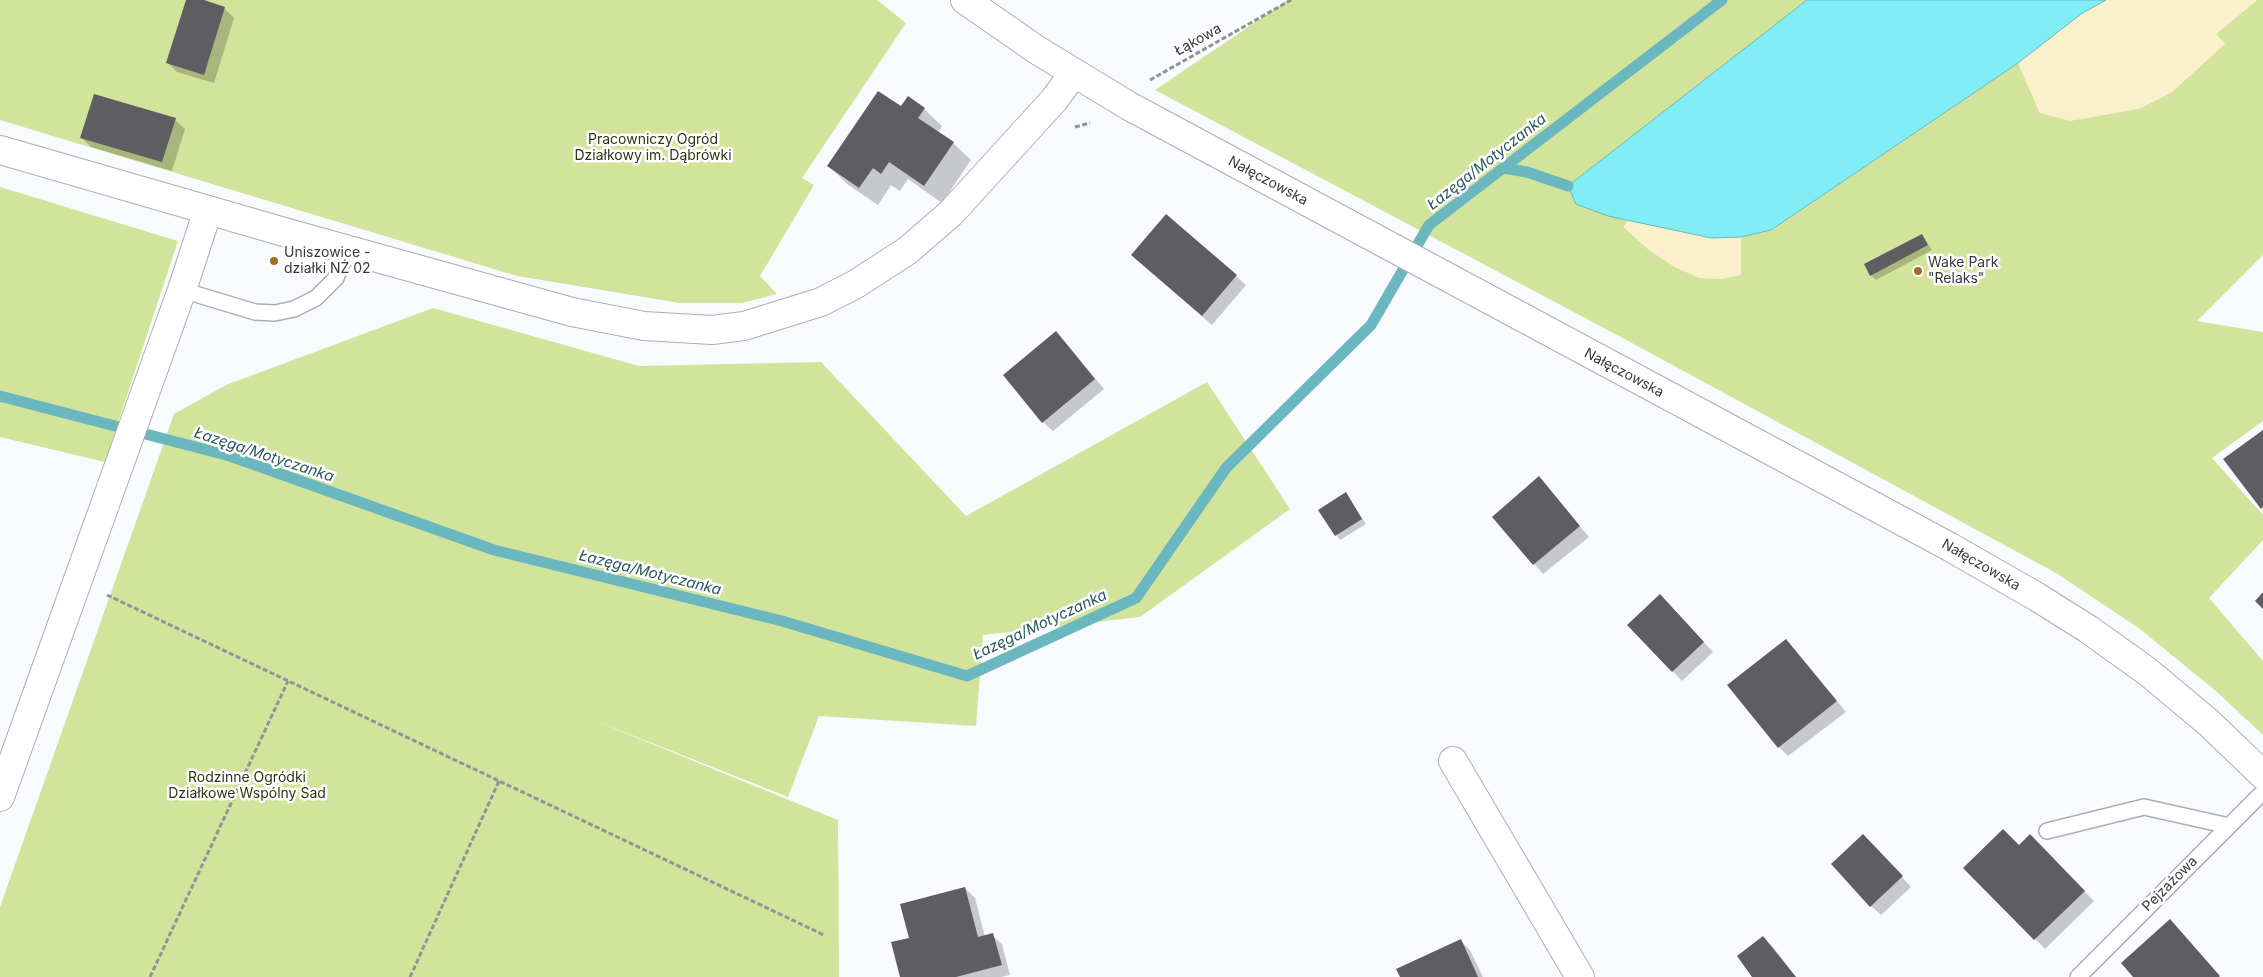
<!DOCTYPE html>
<html>
<head>
<meta charset="utf-8">
<style>
  body { margin:0 }
  canvas { display:block; background:#f8fafe }
</style>
</head>
<body>
<canvas width="2263" height="977"></canvas>
<script>
const context = document.querySelector('canvas').getContext('2d');
context.lineJoin = 'round';
function paint(path, color) { context.fillStyle = color; context.fill(path, 'evenodd'); }
const shape = rows => new Path2D(rows.map(r => 'M' + r).join(''));
function stroke(path, color, width, dash) { context.strokeStyle = color; context.lineWidth = width; context.lineCap = dash ? 'butt' : 'round'; context.setLineDash(dash || []); context.stroke(path); }
function label(font, color, halo, rows, align = 'center') {
  context.font = font + ' Inter,sans-serif'; context.lineWidth = 5; context.setLineDash([]); context.textBaseline = 'middle'; context.strokeStyle = halo; context.fillStyle = color; for (const [text, x, y, turn = 0] of rows) {
    context.save(); context.translate(x, y); context.rotate((+turn || 0) * Math.PI / 180); context.textAlign = isNaN(turn) ? turn : align; if (halo) context.strokeText(text, 0, 0); context.fillText(text, 0, 0); context.restore();
  }
}
paint(shape([
  [0,0,877,0,906,23,802,178,814,185,760,276,777,294,742,303,680,303,517,276,0,120],
  [1288,0,1807,0,1568,186,1608,216,1629,220,1624,227,1649,250,1675,267,1700,278,1741,275,1741,237,1771,230,2018,63,2040,113,2225,44,2216,34,2257,0,2263,0,2263,255,2197,321,2263,332,2263,421,2212,458,2263,515,2263,540,2209,598,2263,661,2263,735,2217,692,2140,629,2056,573,1619,336,1155,90],
  [0,187,178,241,105,462,0,437],
  [433,308,639,366,821,362,966,516,1207,382,1290,509,1140,617,983,635,976,726,819,716,788,797,586,717,838,820,839,977,0,977,0,907,174,414,226,385]
]), '#d2e39b');
paint(shape([
  [2106,0,2257,0,2216,34,2225,44,2171,93,2139,109,2070,121,2040,113,2018,63,2081,14],
  [1629,220,1711,238,1741,237,1741,275,1721,279,1700,278,1675,267,1649,250,1623,227]
]), '#faf0cb');
const water = shape([
  [1807,0,2106,0,2081,14,2018,63,1771,230,1741,237,1711,238,1608,216,1576,204,1568,186,1807,0]
]);
paint(water, '#81edf7');
stroke(water, '#6bb7bf', 1);
paint(shape([
  [187,0,199,0,224,8,234,18,214,83,177,72,168,63],
  [901,108,924,109,942,126,938,133,953,143,971,160,942,203,908,179,900,191,891,185,878,205,847,184,829,166],
  [175,120,185,129,172,171,91,147,82,138],
  [1166,215,1246,285,1212,325,1132,255],
  [1922,235,1932,250,1876,280,1871,275],
  [1065,342,1104,389,1053,431,1043,422],
  [1539,478,1589,537,1543,574,1494,517],
  [1346,494,1366,524,1340,540,1336,535],
  [1670,606,1713,652,1682,681,1629,625],
  [1786,640,1846,712,1788,756,1779,747],
  [2030,836,2094,901,2045,949,1965,868,2019,846],
  [1873,845,1911,887,1881,915,1871,906],
  [965,888,975,898,985,937,992,935,1002,944,1010,975,1001,977,902,977],
  [1763,937,1773,947,1796,977,1754,977],
  [1460,940,1470,950,1483,977,1401,977]
]), '#0003');
stroke(shape([
  [1503,168,1527,172,1568,186],
  [0,396,230,456,494,550,782,621,967,676,1136,598,1226,468,1371,325,1429,225,1722,0]
]), '#6bb7bf', 11);
paint(shape([
  [186,0,204,0,225,7,204,75,166,63],
  [878,91,901,106,908,96,925,108,918,118,954,142,924,186,889,162,881,174,873,168,859,188,827,166],
  [94,94,176,118,162,162,80,138],
  [1166,214,1237,275,1202,316,1131,255],
  [1922,234,1928,245,1870,276,1864,264],
  [1056,331,1095,379,1042,423,1003,375],
  [2263,430,2263,507,2261,509,2223,459],
  [1539,476,1580,526,1533,565,1492,517],
  [1346,492,1362,519,1335,536,1318,510],
  [2263,592,2263,609,2255,601],
  [1660,594,1704,642,1672,672,1627,625],
  [1786,639,1837,701,1778,748,1727,685],
  [2003,829,2019,845,2030,834,2085,891,2034,940,1963,868],
  [1863,834,1903,876,1870,907,1831,864],
  [965,887,978,937,993,933,1002,965,956,977,900,977,891,942,909,938,900,904],
  [2170,919,2220,976,2219,977,2133,977,2121,963],
  [1763,936,1796,977,1752,977,1737,956],
  [1461,939,1478,977,1400,977,1396,969]
]), '#5d5d62');
const service = shape([
  [182,290,255,312,275,313,294,309,316,298,336,278,347,250],
  [2047,831,2144,807,2229,826],
  [2078,977,2263,792]
]);
const minor = shape([
  [1453,761,1580,977],
  [0,797,182,290,208,210]
]);
const tertiary = shape([
  [0,150,291,234,572,312,644,326,712,330,744,326,821,302,856,284,907,251,951,213,1054,100,1074,73]
]);
const secondary = shape([
  [965,0,1037,50,1129,106,1950,547,2037,597,2088,629,2148,672,2209,723,2263,775]
]);
stroke(service, '#acaeb3', 18);
stroke(minor, '#acaeb3', 30);
stroke(tertiary, '#acaeb3', 30);
stroke(secondary, '#acaeb3', 30);
stroke(shape([
  [1150,80,1291,0],
  [1075,127,1090,123],
  [107,595,824,935],
  [150,977,288,681],
  [410,977,499,781]
]), '#919396', 3, [5, 2.5]);
stroke(service, '#fff', 15);
stroke(minor, '#fff', 28);
stroke(tertiary, '#fff', 28);
stroke(secondary, '#fff', 28);
for (const [x, y, r, color] of [
  [274,261,5,"#a16d24"],
  [1918,271,5,"#a16d24"]
]) { const dot = new Path2D(); dot.arc(x, y, r, 0, 2 * Math.PI); context.fillStyle = color; context.fill(dot); stroke(dot, '#fff', 2); }
label('14px', '#38393b', '#fff', [
  ["Łąkowa",1198,40,-29],
  ["Nałęczowska",1268,181,28],
  ["Nałęczowska",1624,373,28],
  ["Nałęczowska",1981,565,30],
  ["Pejzażowa",2170,884,-45]
]);
label('14px', '#2f3615', '#fff', [
  ["Pracowniczy Ogród",653,140],
  ["Działkowy im. Dąbrówki",653,156],
  ["Rodzinne Ogródki",247,778],
  ["Działkowe Wspólny Sad",247,794]
]);
label('14px', '#38393b', '#fff', [
  ["Uniszowice -",284,253],
  ["działki NŻ 02",284,269],
  ["Wake Park",1928,263],
  ["\"Relaks\"",1928,279]
], 'left');
label('italic 15px', '#27575b', '#fff', [
  ["Łazęga/Motyczanka",1487,162,-38],
  ["Łazęga/Motyczanka",264,455,18],
  ["Łazęga/Motyczanka",650,573,14],
  ["Łazęga/Motyczanka",1040,625,-25]
]);
</script>
</body>
</html>
